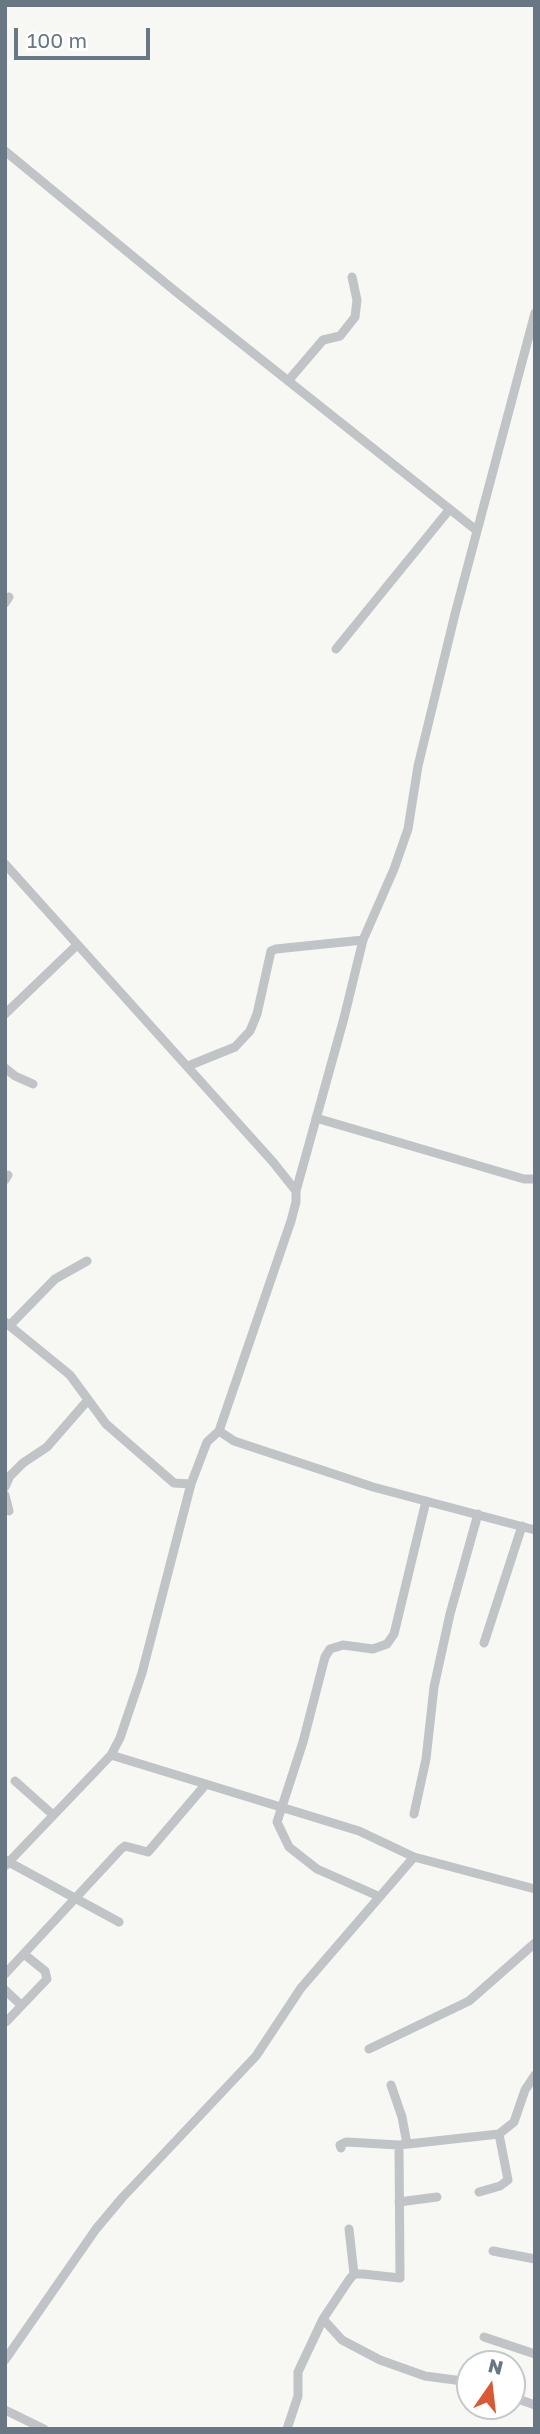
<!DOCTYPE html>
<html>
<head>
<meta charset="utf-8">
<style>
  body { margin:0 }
  #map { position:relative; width:540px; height:2434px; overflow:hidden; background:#f7f7f4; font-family:"Golos Text",sans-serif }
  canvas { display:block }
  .frame { position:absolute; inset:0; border:7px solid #687783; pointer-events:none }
  .north { position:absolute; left:456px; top:2350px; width:70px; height:70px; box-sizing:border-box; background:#fff; border:2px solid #c3c9cd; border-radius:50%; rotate:14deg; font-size:19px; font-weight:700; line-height:28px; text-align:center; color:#687783 }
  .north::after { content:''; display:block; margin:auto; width:24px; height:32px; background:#d85933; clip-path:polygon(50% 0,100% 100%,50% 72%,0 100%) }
  .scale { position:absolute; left:14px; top:28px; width:136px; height:32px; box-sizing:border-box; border:4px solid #687783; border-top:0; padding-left:9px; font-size:21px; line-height:24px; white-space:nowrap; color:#687783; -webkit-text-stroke:5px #fff; paint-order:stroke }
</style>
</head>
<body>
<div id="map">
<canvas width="540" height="2434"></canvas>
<div class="frame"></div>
<div class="north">N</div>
<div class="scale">100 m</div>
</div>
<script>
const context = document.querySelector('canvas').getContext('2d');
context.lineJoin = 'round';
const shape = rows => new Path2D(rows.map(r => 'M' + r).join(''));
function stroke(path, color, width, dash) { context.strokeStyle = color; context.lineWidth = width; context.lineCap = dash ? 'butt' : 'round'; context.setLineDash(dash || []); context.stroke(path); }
stroke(shape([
  [5,151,175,291,476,530],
  [288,381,323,340,340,336,355,317,357,300,352,277],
  [5,603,9,597],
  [336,649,449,510],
  [5,864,273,1162,296,1191],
  [5,1014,77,945],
  [188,1066,235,1047,250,1031,257,1014,271,951,276,949,363,940],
  [5,1068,15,1076,33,1084],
  [316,1118,524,1179,535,1179],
  [5,1180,8,1175],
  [5,1322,70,1375,106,1424,174,1483,191,1484],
  [10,1325,55,1279,87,1261],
  [219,1431,234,1441,373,1487,535,1530],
  [5,1487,10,1476,23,1463,47,1447,88,1400],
  [5,1495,9,1511],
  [484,1643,522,1526],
  [111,1755,359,1831,414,1857,535,1889],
  [15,1781,52,1814],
  [414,1814,426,1759,434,1687,450,1614,478,1514],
  [5,1860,119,1922],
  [5,1866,111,1755,120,1738,142,1673,191,1484,207,1442,219,1431,291,1221,296,1202,296,1191,344,1018,363,940,394,869,408,829,418,766,455,614,535,313],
  [378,1896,317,1869,289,1847,277,1822,303,1742,325,1657,330,1649,343,1645,373,1649,387,1644,394,1634,426,1501],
  [5,1974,121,1849,125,1846,148,1852,206,1784],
  [5,1990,21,2005],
  [6,2022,47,1979,45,1971,24,1954],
  [369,2049,469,2001,535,1943],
  [391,2085,402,2117,407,2144],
  [341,2148,340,2145,346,2142,399,2145],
  [479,2192,500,2186,508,2180,499,2134],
  [399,2202,437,2197],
  [349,2229,354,2274],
  [493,2251,535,2259],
  [323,2319,342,2340,380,2360,425,2376,470,2382],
  [484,2337,535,2354],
  [5,2360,96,2229,122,2198,256,2056,301,1988,414,1857],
  [512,2397,535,2405],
  [5,2410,44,2429],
  [287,2429,298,2396,298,2372,323,2319,349,2280,354,2274,363,2274,400,2278,399,2145,499,2134,514,2122,525,2090,535,2075]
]), '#c0c4c7', 9);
</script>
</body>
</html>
